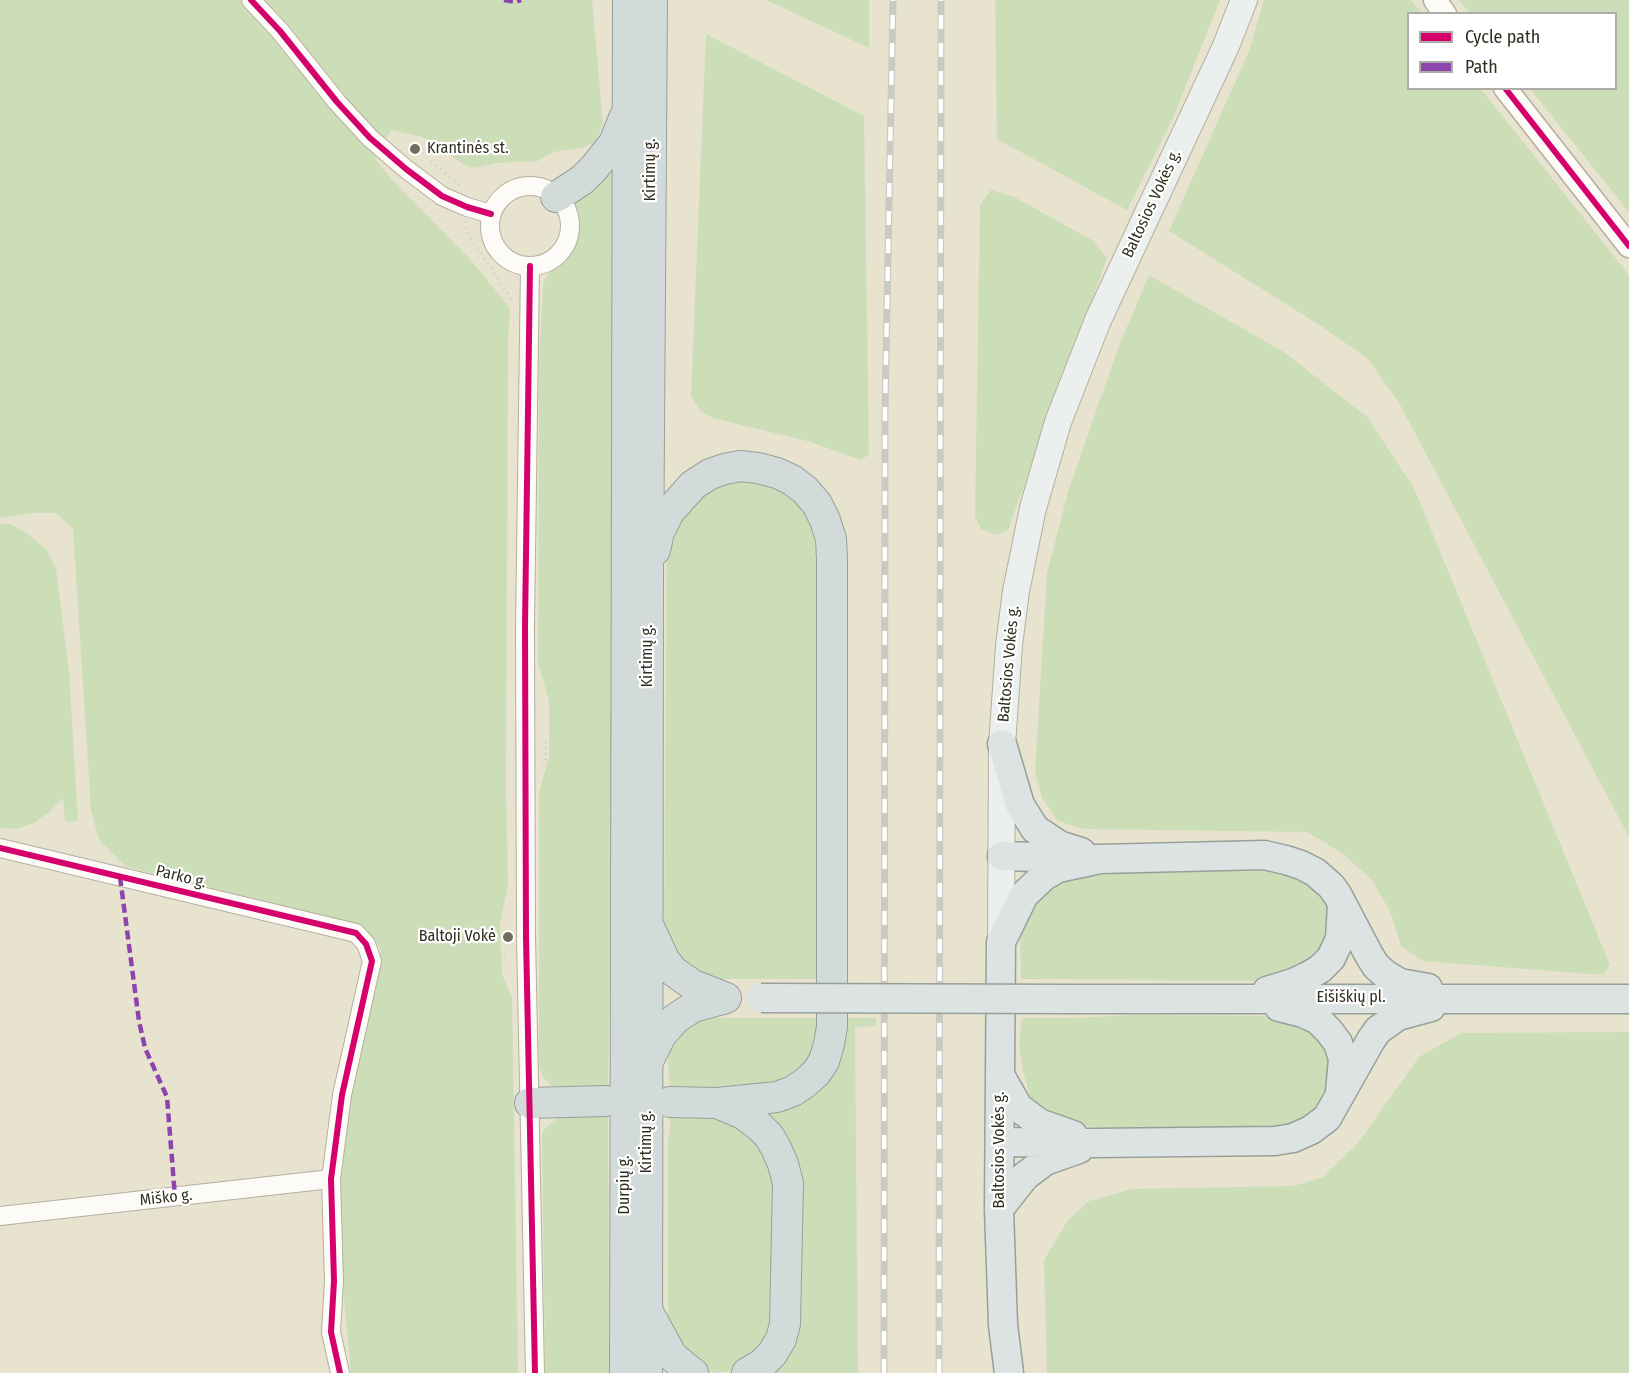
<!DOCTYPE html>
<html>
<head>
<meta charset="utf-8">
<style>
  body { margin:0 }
  #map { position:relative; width:1629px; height:1373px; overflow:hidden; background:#e8e3ce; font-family:"Fira Sans Condensed",sans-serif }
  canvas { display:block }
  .legend { position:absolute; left:1407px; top:12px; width:210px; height:78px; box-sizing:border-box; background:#fff; border:2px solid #adaca6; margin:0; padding:8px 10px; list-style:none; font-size:18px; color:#322f20 }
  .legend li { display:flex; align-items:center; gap:12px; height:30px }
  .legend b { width:30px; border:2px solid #adaca6 }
</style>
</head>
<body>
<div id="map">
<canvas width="1629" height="1373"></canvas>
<ul class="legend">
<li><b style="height:8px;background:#d6006c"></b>Cycle path</li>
<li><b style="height:8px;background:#8e44ad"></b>Path</li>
</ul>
</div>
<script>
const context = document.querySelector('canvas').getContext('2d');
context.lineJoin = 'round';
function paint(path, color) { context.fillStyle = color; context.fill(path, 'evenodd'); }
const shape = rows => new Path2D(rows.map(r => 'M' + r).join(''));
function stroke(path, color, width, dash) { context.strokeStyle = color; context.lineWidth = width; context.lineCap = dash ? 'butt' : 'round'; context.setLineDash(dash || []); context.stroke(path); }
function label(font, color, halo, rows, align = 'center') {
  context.font = font + ' "Fira Sans Condensed",sans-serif'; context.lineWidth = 4.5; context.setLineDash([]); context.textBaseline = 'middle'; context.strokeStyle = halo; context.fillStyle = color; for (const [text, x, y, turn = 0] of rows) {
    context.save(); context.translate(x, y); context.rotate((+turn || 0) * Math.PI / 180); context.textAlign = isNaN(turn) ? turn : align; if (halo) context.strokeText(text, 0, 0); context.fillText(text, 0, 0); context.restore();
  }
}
paint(shape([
  [0,0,592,0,603,123,596,141,583,148,553,152,538,161,498,163,474,168,463,164,422,137,391,130,375,159,393,181,470,259,510,308,508,343,506,788,508,885,500,923,502,974,512,998,518,1373,351,1373,343,1289,339,1186,351,1092,381,951,375,939,364,931,125,866,99,840,91,810,73,529,56,513,35,513,0,518],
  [766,0,869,0,869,48],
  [995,0,1220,0,1173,118,1127,210,997,139],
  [1264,0,1411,0,1422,13,1408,14,1408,88,1481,89,1629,275,1629,837,1398,401,1367,358,1318,324,1169,231,1249,51],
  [1459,0,1629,0,1629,212,1530,89,1616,88,1616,14,1470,13],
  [706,34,864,116,869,455,860,460,811,442,713,418,700,410,691,396],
  [618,164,608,1094,555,1089,544,1078,540,1070,539,1064,539,793,549,757,549,700,538,664,539,366,543,284,549,272,569,252,574,244,576,234,577,223,572,201],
  [991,190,1014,197,1092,240,1107,258,1008,530,997,535,981,529,975,516,980,205],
  [1149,275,1284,352,1367,417,1414,488,1610,965,1603,975,1423,961,1401,946,1390,911,1371,879,1342,853,1307,832,1084,829,1058,821,1042,798,1035,772,1047,573,1068,492,1118,348],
  [716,479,781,482,821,525,824,979,698,979,689,975,664,933,667,540,669,529],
  [0,524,11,524,28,534,47,550,56,569,69,671,78,821,65,822,63,798,49,812,34,823,16,829,0,828],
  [1267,868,1311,883,1332,908,1324,953,1263,981,1021,979,1020,931,1034,896,1082,872],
  [1135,1015,1262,1016,1288,1018,1314,1031,1329,1053,1327,1098,1310,1117,1282,1130,1114,1130,1081,1125,1032,1105,1023,1070,1019,1046,1022,1018,1073,1018],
  [697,1018,825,1018,823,1044,787,1086,670,1093,668,1061,670,1043],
  [841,1018,876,1018,876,1026,855,1027,858,1373,763,1373,794,1175,759,1110,777,1107],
  [1629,1032,1629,1373,1047,1373,1044,1260,1068,1220,1089,1201,1132,1189,1294,1186,1323,1177,1358,1143,1419,1057,1461,1033],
  [608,1114,609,1373,545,1373,542,1135,545,1128,560,1116],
  [670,1114,717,1114,752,1127,779,1176,778,1332,737,1370,717,1373,702,1370,690,1363,668,1321,668,1141,670,1129]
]), '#ccdeb7');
const minor = shape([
  [251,0,280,31,337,102,370,138,406,169,442,196,467,207,491,214],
  '490 226a40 40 0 1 1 80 0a40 40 0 1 1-80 0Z',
  [530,266,525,626,526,937,535,1373],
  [0,848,356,933,366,944,372,961,342,1095,331,1179,334,1281,331,1332,340,1373],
  [0,1216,331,1179]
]);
const tertiary = shape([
  [1435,0,1445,14],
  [1505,88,1629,246]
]);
const secondary = shape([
  [1001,942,1002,744,1005,703,1009,645,1016,591,1033,508,1058,422,1098,320,1226,46,1244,0]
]);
const primary = shape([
  [1002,744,1020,805,1035,829,1059,845,1081,852],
  [1002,856,1100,859,1264,855,1286,860,1301,865,1315,872,1331,886,1337,894,1369,955,1376,966,1386,975,1400,983,1428,988],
  [1267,991,1293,983,1308,976,1320,969,1331,958,1340,939,1342,904],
  [1073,999,1629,999],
  [1279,1007,1303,1013,1318,1020,1329,1031,1338,1043,1343,1059,1340,1092],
  [1001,1077,1018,1107,1039,1123,1073,1135],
  [1000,1142,1095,1143,1275,1141,1293,1138,1311,1130,1327,1118,1371,1040,1378,1030,1398,1016,1431,1007],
  [999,1209,1025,1176,1045,1161,1079,1149],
  [1009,1373,1003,1325,999,1209,1001,942,1024,895,1044,876,1058,868,1100,859]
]);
const trunk = shape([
  [556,197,582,180,594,168,614,143,624,118],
  [655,550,659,532,669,512,693,485,710,474,725,469,740,466,758,468,777,473,792,480,805,490,817,504,825,520,831,539,832,559,832,1027,829,1044,824,1061,816,1073,805,1083,793,1091,777,1097,717,1103,670,1102],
  [650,929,665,961,673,971,693,985,726,998],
  [649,1059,661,1035,675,1019,693,1007,726,998],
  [530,1103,606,1101],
  [717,1103,743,1114,759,1126,769,1136,776,1148,783,1164,788,1183,785,1324,781,1339,772,1354,762,1364,747,1373],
  [649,1314,672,1356,686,1368,693,1373],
  [625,1373,628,0],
  [647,1373,648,576,652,0]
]);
stroke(minor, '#b3af9f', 20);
stroke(tertiary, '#b3af9f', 25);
stroke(secondary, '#b3af9f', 28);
stroke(primary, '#96a099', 31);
stroke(trunk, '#96a099', 32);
stroke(shape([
  [431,161,460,185],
  [466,221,467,232,512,300],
  [543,766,546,756,545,738],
  [379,937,507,955]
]), '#d4d2cb', 3, [1.5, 4.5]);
stroke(minor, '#fcfbf8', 18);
stroke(tertiary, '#fcfbf8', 22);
stroke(secondary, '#ebefed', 26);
stroke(primary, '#dce3e2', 28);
stroke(trunk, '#d2dbda', 30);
const rail = shape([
  [884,1373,885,410,893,0],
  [939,1373,941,0]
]);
stroke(rail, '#cacac4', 7);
stroke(rail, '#fff', 4.5, [14]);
const primaryBridge = shape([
  [761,998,1073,999]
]);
stroke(primaryBridge, '#96a099', 31, []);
stroke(primaryBridge, '#dce3e2', 28);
stroke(shape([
  [504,0,516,2,521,0],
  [120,877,139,1021,145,1048,167,1097,175,1197]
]), '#8e44ad', 4.5, [9, 4.5]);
stroke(shape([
  [251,0,280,31,337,102,370,138,406,169,442,196,467,207,491,214],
  [1505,88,1629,246],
  [530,266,525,626,526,937,535,1373],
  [0,848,356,933,366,944,372,961,342,1095,331,1179,334,1281,331,1332,340,1373]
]), '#d6006c', 6);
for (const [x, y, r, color] of [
  [415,149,6,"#726e5d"],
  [508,937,6,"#726e5d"]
]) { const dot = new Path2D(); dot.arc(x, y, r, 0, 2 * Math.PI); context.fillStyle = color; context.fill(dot); stroke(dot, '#fff', 2); }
label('16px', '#322f20', '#fff', [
  ["Krantinės st.",427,149],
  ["Baltoji Vokė",496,937,"right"]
], 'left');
label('16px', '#322f20', '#fff', [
  ["Kirtimų g.",651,170,-90],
  ["Baltosios Vokės g.",1152,204,-65],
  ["Kirtimų g.",648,656,-90],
  ["Baltosios Vokės g.",1009,664,-85],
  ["Parko g.",181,877,14],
  ["Eišiškių pl.",1351,998],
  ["Kirtimų g.",647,1142,-90],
  ["Baltosios Vokės g.",1000,1150,-90],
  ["Durpių g.",625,1185,-90],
  ["Miško g.",166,1198,-6]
]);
</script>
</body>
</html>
